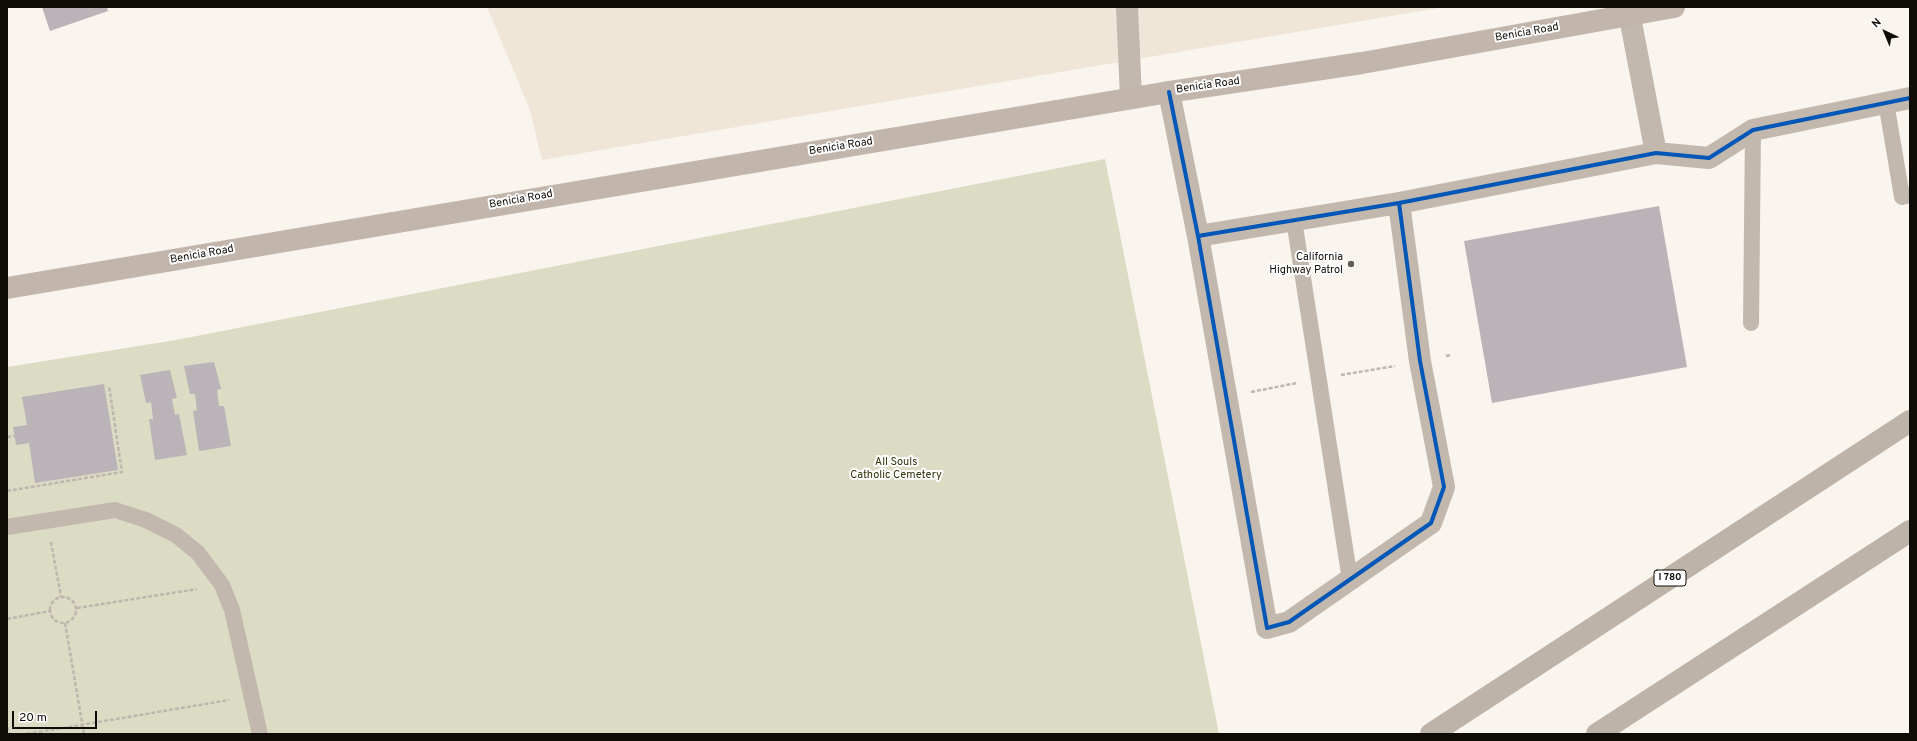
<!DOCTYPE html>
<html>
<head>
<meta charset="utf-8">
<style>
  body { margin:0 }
  #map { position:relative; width:1917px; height:741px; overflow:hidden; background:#f9f4ed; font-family:Overpass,sans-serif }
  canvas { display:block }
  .frame { position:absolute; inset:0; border:8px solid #0f0c08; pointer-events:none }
  .north { position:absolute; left:1865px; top:12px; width:40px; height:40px; -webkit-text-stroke:3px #fff; paint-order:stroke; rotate:316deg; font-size:11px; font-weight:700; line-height:16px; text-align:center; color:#0f0c08 }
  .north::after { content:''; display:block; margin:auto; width:14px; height:18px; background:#0f0c08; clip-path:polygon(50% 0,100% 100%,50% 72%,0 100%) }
  .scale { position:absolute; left:12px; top:711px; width:85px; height:18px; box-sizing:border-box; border:2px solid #0f0c08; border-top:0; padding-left:5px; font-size:12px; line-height:14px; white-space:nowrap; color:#0f0c08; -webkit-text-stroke:3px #fff; paint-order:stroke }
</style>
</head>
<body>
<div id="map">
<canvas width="1917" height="741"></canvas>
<div class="frame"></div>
<div class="north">N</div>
<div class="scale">20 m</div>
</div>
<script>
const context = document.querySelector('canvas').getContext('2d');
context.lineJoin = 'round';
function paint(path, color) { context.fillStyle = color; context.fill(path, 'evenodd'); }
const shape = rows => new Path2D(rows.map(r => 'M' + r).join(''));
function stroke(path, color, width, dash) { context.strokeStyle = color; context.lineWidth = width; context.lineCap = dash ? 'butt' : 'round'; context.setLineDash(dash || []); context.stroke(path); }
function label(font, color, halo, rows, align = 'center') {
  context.font = font + ' Overpass,sans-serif'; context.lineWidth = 4; context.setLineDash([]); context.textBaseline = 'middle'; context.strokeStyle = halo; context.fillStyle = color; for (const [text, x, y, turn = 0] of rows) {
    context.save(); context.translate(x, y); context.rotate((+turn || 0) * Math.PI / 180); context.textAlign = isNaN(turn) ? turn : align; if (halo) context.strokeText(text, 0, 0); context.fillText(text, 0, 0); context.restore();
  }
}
paint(shape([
  [487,7,1444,7,542,160,530,110]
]), '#efe6d8');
paint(shape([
  [1105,159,1219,734,7,734,7,367,176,340]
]), '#dcdbc4');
paint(shape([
  [42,7,107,7,108,11,50,31],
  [1659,206,1687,367,1492,403,1464,241],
  [214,362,221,389,217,390,219,406,224,406,231,446,199,451,193,411,197,410,195,394,190,394,184,366],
  [170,370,177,398,172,399,175,415,179,414,187,455,155,460,149,419,153,419,151,402,146,403,140,375],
  [104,384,118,470,35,483,29,443,16,445,13,427,27,425,22,397]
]), '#bab3b8');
stroke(shape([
  [1446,356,1452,355],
  [1341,375,1395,366],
  [1251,392,1297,383],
  [7,437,15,436],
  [7,491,122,472,109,386],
  [51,542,61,597],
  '50 610a13 13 0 1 1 26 0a13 13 0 1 1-26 0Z',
  [77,608,197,589],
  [7,619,50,611],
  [65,623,84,734],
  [7,727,10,734],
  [27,734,229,700]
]), '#beb6af', 2.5, [4, 2]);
stroke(shape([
  [1886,102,1902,197,1910,195],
  [1294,220,1350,580],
  [1751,323,1753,130],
  [7,527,115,510,146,520,176,535,198,553,222,585,232,610,260,734]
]), '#c2b8ae', 16);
stroke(shape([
  [1127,7,1131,98],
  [1628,7,1656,153],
  [1169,92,1198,236,1267,628,1289,622,1431,523,1444,487,1420,361,1399,203],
  [1198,236,1399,203,1656,153,1709,158,1753,130,1910,98]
]), '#c2b8ae', 22);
stroke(shape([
  [7,288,1169,92,1362,63,1674,7]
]), '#c2b5ac', 22);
stroke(shape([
  [1431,734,1910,421],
  [1597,734,1910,531]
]), '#beb3a8', 22);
stroke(shape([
  [1169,92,1198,236,1267,628,1289,622,1431,523,1444,487,1420,361,1399,203],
  [1198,236,1399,203,1656,153,1709,158,1753,130,1910,98]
]), '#0057b8', 4);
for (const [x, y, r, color] of [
  [1351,264,4,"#615d58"]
]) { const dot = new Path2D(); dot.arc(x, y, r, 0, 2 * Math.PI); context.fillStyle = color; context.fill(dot); stroke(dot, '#fff', 1.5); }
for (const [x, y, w] of [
  [1670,578,32]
]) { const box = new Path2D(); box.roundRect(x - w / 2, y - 8, w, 16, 3); context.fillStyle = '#fff'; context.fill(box); stroke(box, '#0f0c08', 1); }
label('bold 10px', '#0f0c08', null, [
  ["I 780",1670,578]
]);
label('11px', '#0f0c08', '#fff', [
  ["Benicia Road",1527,33,-10],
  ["Benicia Road",1208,86,-8],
  ["Benicia Road",841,147,-9],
  ["Benicia Road",521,200,-10],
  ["Benicia Road",202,255,-10]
]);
label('11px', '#0f0c08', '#fff', [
  ["California",1343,258],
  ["Highway Patrol",1343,271]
], 'right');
label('11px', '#313108', '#fff', [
  ["All Souls",896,463],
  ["Catholic Cemetery",896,476]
]);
</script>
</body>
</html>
